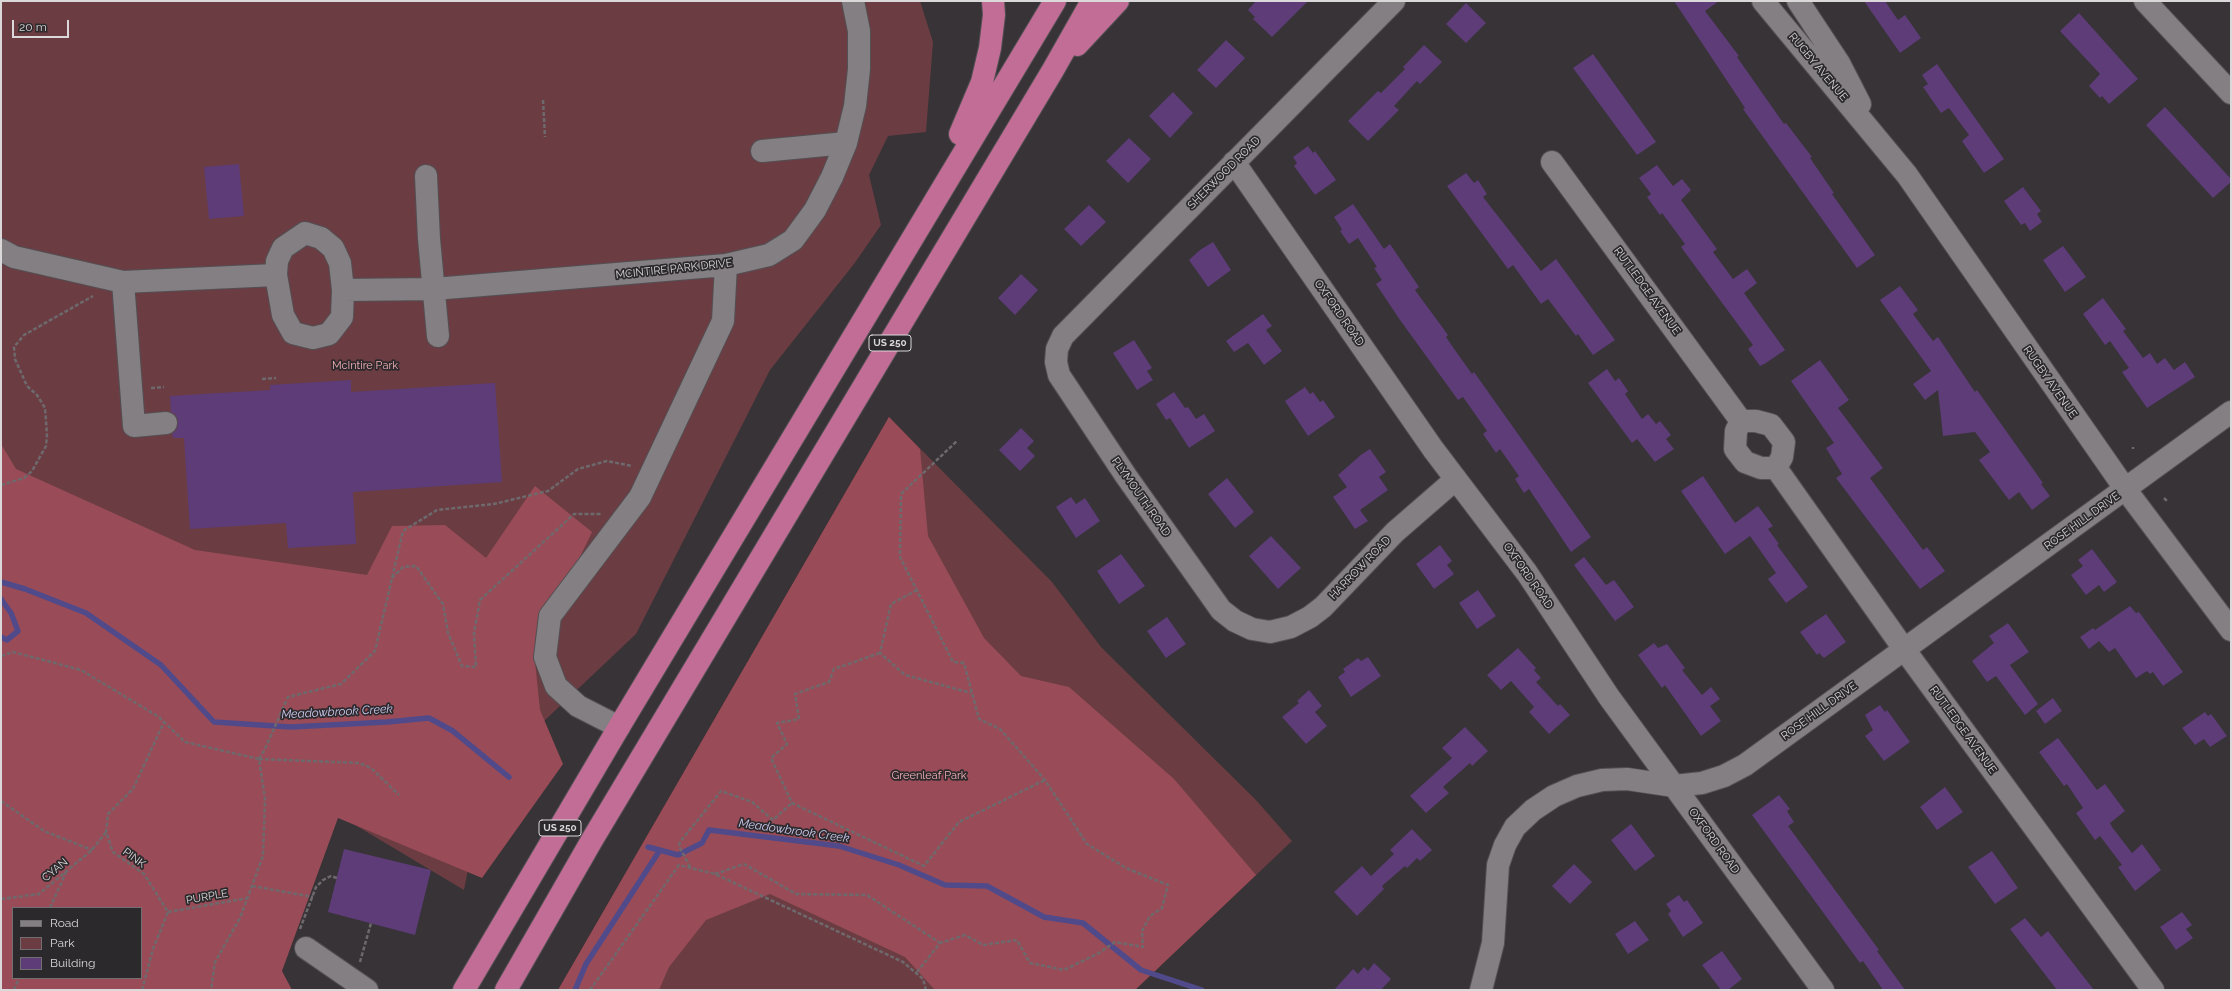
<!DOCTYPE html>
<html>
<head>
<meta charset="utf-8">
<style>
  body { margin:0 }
  #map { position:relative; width:2232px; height:991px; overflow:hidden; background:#373336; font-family:Raleway,sans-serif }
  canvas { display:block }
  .frame { position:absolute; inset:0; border:2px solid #dbd8da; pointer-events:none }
  .legend { position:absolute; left:12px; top:907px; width:130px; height:72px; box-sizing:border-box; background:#2c292c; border:1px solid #726f72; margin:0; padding:5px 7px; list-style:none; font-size:12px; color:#dbd8da }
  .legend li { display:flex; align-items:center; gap:8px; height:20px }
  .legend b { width:20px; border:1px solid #726f72 }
  .scale { position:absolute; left:12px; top:20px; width:57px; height:18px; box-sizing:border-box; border:2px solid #dbd8da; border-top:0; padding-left:5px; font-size:12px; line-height:14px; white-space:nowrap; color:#dbd8da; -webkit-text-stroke:3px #2c292c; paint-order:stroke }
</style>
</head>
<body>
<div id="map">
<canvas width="2232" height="991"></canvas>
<div class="frame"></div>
<ul class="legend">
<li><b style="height:5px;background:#837f83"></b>Road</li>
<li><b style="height:11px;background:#6b3d43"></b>Park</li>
<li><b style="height:11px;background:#5d3c78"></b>Building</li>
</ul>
<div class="scale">20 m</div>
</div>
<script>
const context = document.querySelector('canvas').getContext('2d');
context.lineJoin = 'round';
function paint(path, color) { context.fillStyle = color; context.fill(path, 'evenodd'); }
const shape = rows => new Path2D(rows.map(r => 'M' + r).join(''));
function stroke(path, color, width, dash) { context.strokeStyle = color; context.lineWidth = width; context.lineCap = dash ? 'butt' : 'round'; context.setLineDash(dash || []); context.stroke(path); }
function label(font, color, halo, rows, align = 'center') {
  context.font = font + ' Raleway,sans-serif'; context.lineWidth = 3.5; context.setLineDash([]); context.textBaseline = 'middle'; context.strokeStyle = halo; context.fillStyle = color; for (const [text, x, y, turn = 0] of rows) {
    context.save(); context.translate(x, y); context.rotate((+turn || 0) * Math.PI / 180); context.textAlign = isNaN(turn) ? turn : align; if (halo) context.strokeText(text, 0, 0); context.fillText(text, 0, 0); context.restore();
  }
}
paint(shape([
  [1,1,920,1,933,42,926,132,888,136,869,175,881,225,854,264,770,370,636,634,487,775,464,890,335,813,270,990,1,990],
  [13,908,141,908,141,978,13,978],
  [889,417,1052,582,1101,647,1256,800,1292,841,1135,990,558,990]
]), '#6b3d43');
paint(shape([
  [889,417,920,449,928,536,984,638,1021,676,1069,687,1174,779,1256,875,1135,990,935,990,905,957,770,894,706,920,669,967,659,990,558,990],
  [1,444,16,469,195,550,367,575,392,526,445,525,486,558,535,486,592,532,534,652,540,710,563,764,482,878,338,818,282,971,292,990,1,990],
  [13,908,141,908,141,978,13,978]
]), '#994c57');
stroke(shape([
  [1,582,25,589,86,613,161,665,214,722,291,727,387,722,429,718,453,731,509,777],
  [1,599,11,613,18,631,7,640,1,637],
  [648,847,678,855,702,843,709,830,839,846,899,865,945,885,987,886,1044,917,1083,923,1141,970,1202,990],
  [575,990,586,964,660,850]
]), '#514a8a', 5.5);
paint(shape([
  [1256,1,1308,1,1272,37,1253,19,1255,17,1248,10],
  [1674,1,1719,1,1705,11,1739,56,1737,57,1784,124,1786,123,1812,157,1810,158,1834,193,1832,194,1875,255,1857,268,1743,109,1745,108],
  [1864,1,1885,1,1898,20,1905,15,1921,38,1900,53],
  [1466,3,1486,23,1466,43,1446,24],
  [2079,13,2138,79,2109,104,2102,96,2100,98,2089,86,2100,74,2060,31],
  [1226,40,1245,58,1216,88,1197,70],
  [1424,45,1442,62,1420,84,1417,81,1394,106,1399,110,1368,141,1348,121,1378,91,1381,93,1405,69,1403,67],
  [1593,54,1656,142,1637,155,1573,68],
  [1937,64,2004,159,1984,173,1962,141,1969,135,1949,108,1941,113,1923,87,1928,84,1922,75],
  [1173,92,1193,113,1170,138,1149,116],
  [2165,107,2231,179,2231,182,2213,198,2146,125],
  [1129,138,1151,159,1128,183,1106,161],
  [1308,146,1313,153,1315,151,1336,180,1315,195,1294,166,1297,163,1293,157],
  [239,164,244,216,209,219,204,167],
  [1657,165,1673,186,1682,179,1691,190,1681,200,1717,249,1713,252,1733,279,1747,269,1757,283,1744,293,1785,350,1766,363,1760,366,1748,349,1753,345,1681,247,1685,244,1662,213,1660,215,1647,197,1651,194,1639,178],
  [1466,173,1474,183,1478,180,1487,194,1483,197,1541,271,1556,259,1615,340,1593,355,1578,334,1576,336,1548,299,1541,304,1513,265,1508,269,1447,186],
  [2023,187,2041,211,2037,214,2042,222,2030,231,2025,223,2021,225,2004,201],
  [1353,204,1384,249,1390,244,1419,287,1415,290,1448,335,1446,337,1450,343,1472,374,1474,372,1591,537,1571,552,1529,489,1524,493,1515,479,1519,476,1500,449,1496,453,1483,434,1487,431,1463,397,1458,400,1400,320,1376,284,1382,280,1374,268,1377,267,1358,238,1349,244,1340,231,1342,230,1340,226,1334,217],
  [1089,205,1106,222,1081,246,1064,229],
  [1213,242,1231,270,1208,287,1189,260,1200,250],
  [2063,246,2086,277,2065,292,2043,260],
  [1021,274,1038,290,1015,315,998,298],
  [1900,286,1918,310,1913,314,1933,341,1938,337,1975,392,1977,390,2043,483,2041,484,2050,496,2032,510,2019,492,2009,500,1979,460,1990,452,1975,432,1943,436,1938,390,1925,400,1913,384,1931,371,1880,300],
  [2103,298,2126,329,2123,331,2143,358,2150,353,2157,364,2165,358,2174,370,2185,362,2195,377,2147,408,2122,372,2129,368,2110,341,2105,345,2083,314],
  [1263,314,1272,326,1266,330,1282,351,1264,365,1248,343,1234,352,1226,341],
  [1134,340,1152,368,1147,371,1153,380,1137,390,1113,353],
  [1820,360,1849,400,1838,408,1883,468,1870,478,1923,550,1927,547,1945,571,1920,589,1836,478,1842,474,1826,448,1834,443,1791,381],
  [1607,369,1615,381,1619,378,1628,391,1625,394,1642,419,1648,414,1656,424,1660,421,1671,435,1666,439,1674,449,1655,462,1637,439,1632,443,1588,383],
  [351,380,351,392,495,383,502,482,353,492,356,544,288,548,286,523,190,529,184,438,173,438,172,434,177,429,178,422,176,415,171,412,170,396,270,390,270,385],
  [1305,387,1310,394,1313,392,1320,402,1323,400,1335,417,1308,436,1285,401],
  [1174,392,1185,408,1188,407,1196,419,1204,414,1215,431,1189,448,1170,418,1166,420,1156,404],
  [1021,428,1034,441,1027,448,1035,456,1020,471,999,450],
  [1370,449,1386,472,1379,477,1388,490,1360,510,1368,521,1355,529,1333,497,1347,487,1338,475,1362,454],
  [1703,476,1735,523,1758,506,1773,526,1768,529,1779,544,1777,545,1808,587,1786,603,1768,579,1776,573,1750,536,1725,554,1681,491],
  [1227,478,1254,512,1235,528,1208,494],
  [1071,497,1076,504,1085,498,1100,521,1076,538,1056,507],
  [1271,536,1301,568,1278,589,1249,556],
  [1440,545,1452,561,1447,565,1454,574,1434,589,1416,564],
  [2092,549,2117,582,2104,592,2099,585,2086,595,2071,575,2083,566,2078,560],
  [1121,554,1145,586,1119,604,1097,571],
  [1584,557,1606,585,1614,580,1634,607,1615,621,1574,565],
  [1478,590,1496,616,1477,629,1459,603],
  [2130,606,2136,613,2139,612,2183,672,2163,686,2153,672,2150,674,2147,671,2136,678,2115,648,2109,652,2099,641,2089,649,2080,637,2093,628,2095,630],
  [1826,614,1846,642,1824,658,1819,653,1817,655,1800,632],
  [1167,617,1186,644,1166,658,1147,631],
  [2008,623,2029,652,2010,665,2038,704,2025,715,1996,676,1987,682,1972,661,1994,643,1989,636],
  [1654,643,1658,648,1667,644,1685,668,1682,670,1702,695,1711,687,1720,699,1710,706,1721,721,1701,736,1665,685,1662,688,1638,655],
  [1518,648,1536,668,1534,670,1541,678,1536,682,1558,706,1560,704,1570,715,1549,734,1529,712,1534,707,1511,681,1501,690,1487,675],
  [1368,657,1381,676,1351,697,1338,677,1345,672,1343,669,1358,658,1361,661],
  [1309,690,1322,706,1315,712,1327,726,1306,744,1282,717,1299,703,1297,701],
  [2053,698,2062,711,2045,724,2036,711],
  [1880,705,1885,712,1887,710,1910,742,1884,761,1865,736,1873,730,1865,715],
  [2205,712,2208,716,2211,714,2227,736,2210,747,2204,739,2195,745,2182,728],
  [1465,727,1488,751,1472,766,1470,763,1443,787,1449,793,1426,813,1410,796,1452,758,1442,748],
  [2058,738,2097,790,2105,784,2125,811,2110,823,2112,827,2132,853,2142,844,2161,870,2135,891,2118,867,2122,865,2100,836,2095,840,2076,813,2083,808,2067,784,2064,786,2039,752],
  [1945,787,1963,812,1937,830,1920,807],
  [1779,795,1790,809,1787,811,1794,822,1788,826,1879,950,1877,951,1905,990,1883,990,1863,961,1860,963,1752,815],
  [1631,824,1655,856,1635,871,1611,840],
  [1412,829,1432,850,1420,861,1417,858,1407,868,1405,866,1382,886,1384,889,1357,916,1334,892,1362,866,1371,876,1394,854,1390,850],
  [344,849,431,870,415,935,328,912],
  [1992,851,2018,888,1995,904,1968,867],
  [1574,864,1592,882,1570,904,1552,886],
  [1679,895,1684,902,1687,900,1703,923,1683,937,1668,914,1671,911,1666,904],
  [2182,912,2192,925,2186,929,2193,938,2176,950,2160,927],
  [2025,918,2041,937,2048,931,2094,990,2057,990,2010,929],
  [1635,921,1649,940,1628,954,1615,934],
  [1722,951,1742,979,1728,990,1721,990,1702,965],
  [1374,963,1391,979,1381,990,1334,990,1353,969,1358,974,1364,967,1368,971]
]), '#5d3c78');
const minor = shape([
  [1394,1,1063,336,1057,349,1056,362,1059,375,1126,476,1221,610,1235,621,1252,629,1270,632,1291,627,1310,617,1323,607,1395,532,1456,479],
  [1763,1,1907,175,2126,490,2231,630],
  [1798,1,1839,63,1860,104],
  [2145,1,2231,93],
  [762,151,846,143],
  [1234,162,1433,449,1527,573,1609,697,1823,990],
  [1552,162,1741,421],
  [426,176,429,239,438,336],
  [305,233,321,238,333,248,340,263,343,290,342,317,329,334,313,338,293,333,283,315,276,275,277,261,283,248,305,233],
  [1,250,14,257,123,282,276,275],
  [123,282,134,426,166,423],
  [343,290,434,289,726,265,769,255,793,240,815,210,832,177,846,143,855,106,859,69,859,31,853,1],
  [1741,421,1756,421,1771,425,1784,442,1782,457,1776,468],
  [1741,421,1736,431,1735,449,1745,462,1761,468,1776,468],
  [1776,468,1904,649,2153,990],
  [619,727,578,706,556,686,545,657,550,616,640,497,723,321,726,265],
  [306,948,367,990],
  [1481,990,1493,943,1498,865,1505,845,1515,827,1533,810,1554,796,1577,786,1602,780,1627,779,1674,786,1702,783,1724,776,1745,765,2231,412]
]);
const highway = shape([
  [1077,45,1118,1],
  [960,134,982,82,990,48,994,15,993,1],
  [464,990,619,727,1055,1],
  [506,990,592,840,1053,70,1092,1]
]);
stroke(minor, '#534f53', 24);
stroke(highway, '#534f53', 24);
stroke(shape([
  [543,100,545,137],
  [262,379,276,378],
  [151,388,164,387],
  [2133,449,2133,447],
  [1,485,24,478,32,471,46,446,47,435,45,408,37,395,27,386,15,359,14,347,24,335,93,296],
  [2164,498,2167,501],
  [392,578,403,567,416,566,443,604,448,633,462,666,476,667,474,633,480,600,574,514,601,514],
  [917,590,891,604,880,653,905,675,971,693],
  [880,653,834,669,829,682,795,694,799,719,777,723,787,744,771,758,792,803,924,866,959,822,1045,780],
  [1,656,13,652,81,670,159,717,185,742,259,759,265,799,263,856,240,918,215,962,211,990],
  [259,759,264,751,288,697,341,684,375,651,403,531,437,510,494,504,548,491,578,469,607,461,632,466],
  [259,759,359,763,371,768,399,795],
  [1,801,44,831,92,850],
  [690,867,679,846,680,842,721,791,752,802,773,820,792,803],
  [715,874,744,864,796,894,867,895,940,943],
  [252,886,313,897],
  [1,899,39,894,92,850,106,832],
  [50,908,66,872],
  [168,912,248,898],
  [300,929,316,887,323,880,331,876,337,878],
  [360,962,371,923],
  [917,972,940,943,965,935,983,945,1017,940,1030,963,1064,970,1099,953,1115,942,1143,947,1142,931,1150,916,1162,908,1168,885,1126,868,1087,844,1045,780,1000,729,979,719,964,663,953,662,900,557,901,494,957,441],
  [14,990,19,978],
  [142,990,153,949,168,912,144,874,113,852,106,832,108,814,133,789,164,722],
  [590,990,679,865,715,874,903,962,923,979,926,990]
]), '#6d696c', 2.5, [4, 2]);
stroke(minor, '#837f83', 22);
stroke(highway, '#c26d96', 22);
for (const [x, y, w] of [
  [890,343,42],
  [560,828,42]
]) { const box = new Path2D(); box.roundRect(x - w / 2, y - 8, w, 16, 3); context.fillStyle = '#2c292c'; context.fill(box); stroke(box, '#dbd8da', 1); }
label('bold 10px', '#dbd8da', null, [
  ["US 250",890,343],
  ["US 250",560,828]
]);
label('11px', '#dbd8da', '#2c292c', [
  ["RUGBY AVENUE",1818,67,50],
  ["SHERWOOD ROAD",1224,173,-45],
  ["MCINTIRE PARK DRIVE",674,269,-6],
  ["RUTLEDGE AVENUE",1647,291,54],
  ["OXFORD ROAD",1339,313,55],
  ["RUGBY AVENUE",2050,382,55],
  ["PLYMOUTH ROAD",1141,497,55],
  ["ROSE HILL DRIVE",2082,521,-36],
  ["HARROW ROAD",1360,568,-46],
  ["OXFORD ROAD",1528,576,55],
  ["ROSE HILL DRIVE",1819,711,-36],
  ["RUTLEDGE AVENUE",1963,730,54],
  ["OXFORD ROAD",1714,841,54],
  ["PINK",134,858,36],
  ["CYAN",55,870,-40],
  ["PURPLE",207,897,-10]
]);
label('11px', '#f3b0b6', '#2c292c', [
  ["McIntire Park",365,366],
  ["Greenleaf Park",929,776]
]);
label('italic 12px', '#cccaf1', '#2c292c', [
  ["Meadowbrook Creek",337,712,-3],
  ["Meadowbrook Creek",794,831,8]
]);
</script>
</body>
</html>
